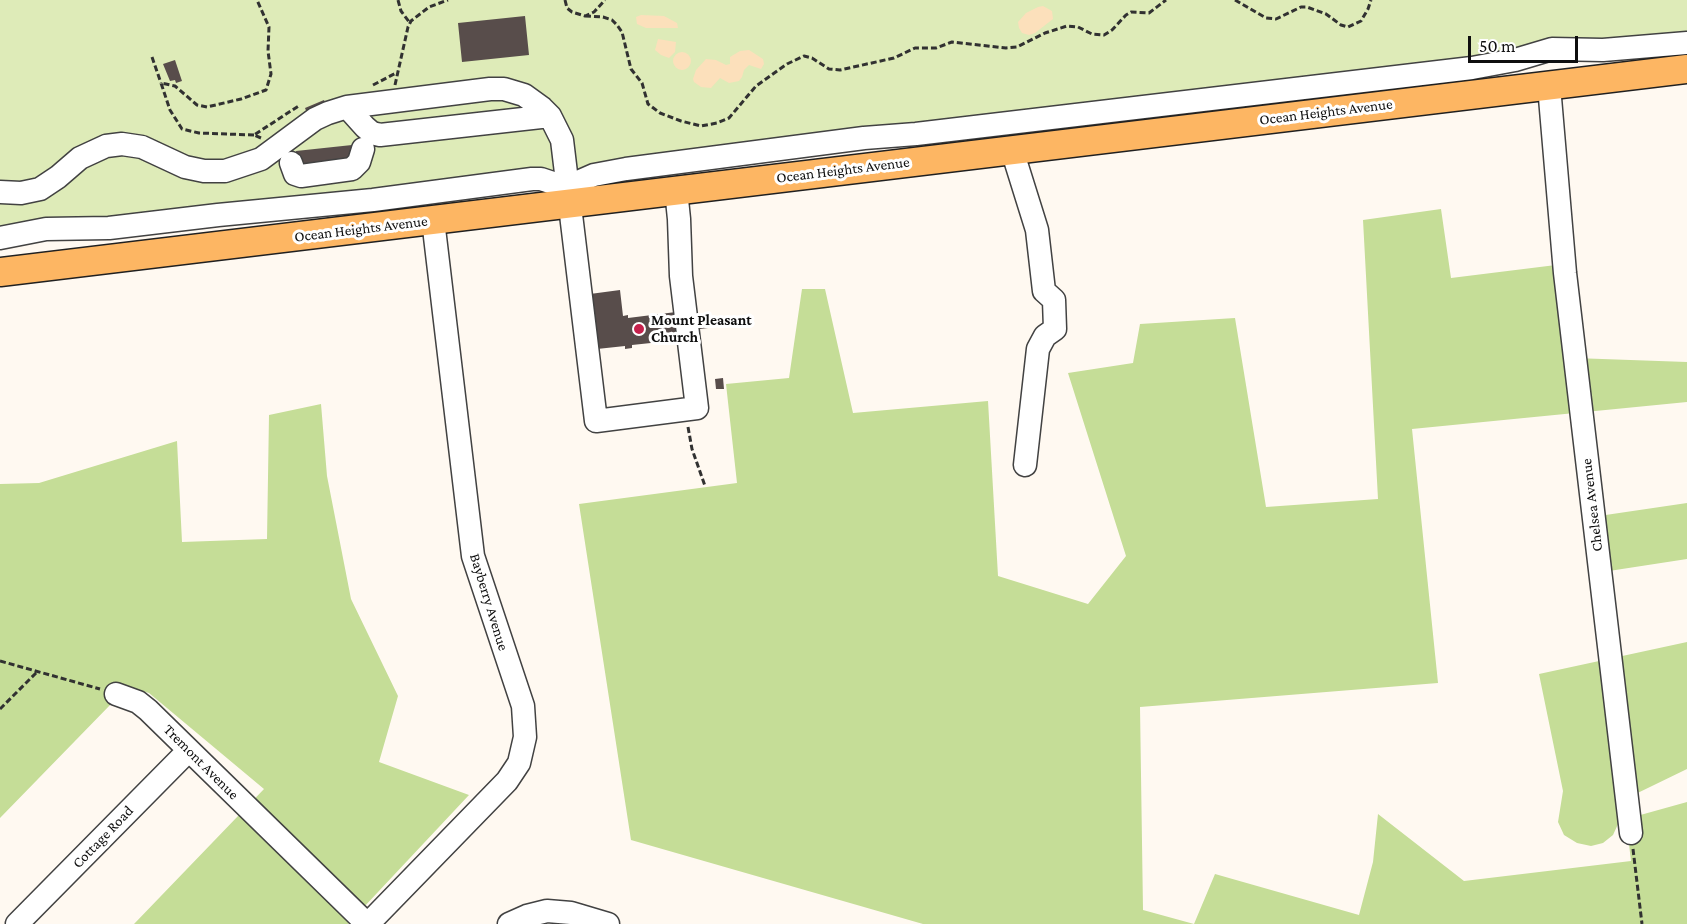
<!DOCTYPE html>
<html>
<head>
<meta charset="utf-8">
<style>
  body { margin:0 }
  #map { position:relative; width:1687px; height:924px; overflow:hidden; background:#fff9f1; font-family:"Crimson Pro",serif }
  canvas { display:block }
  .scale { position:absolute; left:1468px; top:36px; width:110px; height:27px; box-sizing:border-box; border:3px solid #0f0f0f; border-top:0; padding-left:8px; font-size:18px; line-height:21px; white-space:nowrap; color:#0f0f0f; -webkit-text-stroke:4px #fff; paint-order:stroke }
</style>
</head>
<body>
<div id="map">
<canvas width="1687" height="924"></canvas>
<div class="scale">50 m</div>
</div>
<script>
const context = document.querySelector('canvas').getContext('2d');
context.lineJoin = 'round';
function paint(path, color) { context.fillStyle = color; context.fill(path, 'evenodd'); }
const shape = rows => new Path2D(rows.map(r => 'M' + r).join(''));
function stroke(path, color, width, dash) { context.strokeStyle = color; context.lineWidth = width; context.lineCap = dash ? 'butt' : 'round'; context.setLineDash(dash || []); context.stroke(path); }
function label(font, color, halo, rows, align = 'center') {
  context.font = font + ' "Crimson Pro",serif'; context.lineWidth = 6; context.setLineDash([]); context.textBaseline = 'middle'; context.strokeStyle = halo; context.fillStyle = color; for (const [text, x, y, turn = 0] of rows) {
    context.save(); context.translate(x, y); context.rotate((+turn || 0) * Math.PI / 180); context.textAlign = isNaN(turn) ? turn : align; if (halo) context.strokeText(text, 0, 0); context.fillText(text, 0, 0); context.restore();
  }
}
paint(shape([
  [0,0,1687,0,1687,46,0,237]
]), '#deebb8');
paint(shape([
  [1441,209,1451,278,1564,264,1574,358,1687,362,1687,402,1412,429,1438,683,1140,707,1143,910,1194,924,1215,874,1359,915,1373,862,1378,814,1464,881,1631,861,1626,819,1687,802,1687,924,923,924,631,840,579,504,737,483,726,384,789,378,802,289,825,289,853,413,988,401,998,576,1088,604,1126,556,1068,373,1133,363,1140,324,1235,318,1266,507,1378,499,1363,220],
  [321,404,327,476,351,599,398,696,379,762,469,795,348,924,134,924,264,789,149,693,120,684,112,703,0,818,0,484,39,483,177,441,182,542,267,539,269,415],
  [1687,503,1687,559,1596,573,1592,517],
  [1687,642,1687,769,1617,803,1619,813,1618,824,1613,835,1603,843,1591,846,1577,843,1564,835,1558,822,1563,791,1539,674]
]), '#c5dd97');
paint(shape([
  [1043,6,1052,11,1053,19,1035,33,1029,35,1022,33,1019,28,1018,22,1026,13,1038,7],
  [641,15,664,16,677,23,678,28,646,28,637,24,636,17],
  [658,39,676,42,675,52,669,58,661,55,655,50],
  [749,50,763,59,764,64,761,69,749,65,744,70,742,77,739,81,729,83,720,78,711,88,701,87,694,82,693,79,696,70,706,59,716,60,726,65,730,64,730,57,740,51],
  '673 61a9 9 0 1 1 18 0a9 9 0 1 1-18 0Z'
]), '#fce0bb');
paint(shape([
  [525,16,529,55,462,62,458,23],
  [175,60,182,81,176,83,175,80,170,81,163,64],
  [324,100,326,105,307,113,305,108],
  [352,145,355,167,298,173,296,151],
  [620,290,623,316,628,315,628,318,676,312,679,340,632,345,632,348,625,349,625,346,597,349,590,294],
  [707,317,708,328,700,329,699,318],
  [723,378,724,389,716,389,715,379]
]), '#584d4b');
const minor = shape([
  [1549,86,1565,273,1631,833],
  [347,107,365,127,372,133,380,135,550,116],
  [1012,150,1037,230,1044,291,1054,300,1055,329,1045,336,1038,349,1025,465],
  [291,163,295,174,301,176,352,169,359,162,363,149],
  [0,192,21,193,40,189,58,177,80,158,106,146,122,144,142,147,185,167,204,171,225,171,261,159,315,119,328,113,347,107,490,89,504,89,524,95,542,108,550,116,562,140,596,421,697,408,681,276,679,219,676,190],
  [0,238,46,229,109,228,218,215,373,200,532,179,541,179,556,184,567,184,578,182,594,175,626,169,864,138,916,134,1472,68,1515,60,1552,49,1603,50,1687,43],
  [116,694,138,702,148,710,367,924],
  [17,924,188,751],
  [368,924,507,781,519,763,525,737,523,706,473,556,433,220],
  [509,924,527,916,547,911,571,913,608,924]
]);
const major = shape([
  [0,272,1687,69]
]);
stroke(minor, '#424242', 25);
stroke(major, '#202020', 31);
stroke(shape([
  [398,0,401,11,410,23],
  [565,0,567,8,572,12,585,16,594,12,605,0],
  [1235,0,1266,18,1276,19,1301,7,1307,7,1326,14,1341,25,1348,27,1361,21,1368,9,1371,0],
  [585,16,603,17,612,20,617,25,622,32,631,69,642,83,648,104,660,113,681,121,701,126,717,123,729,118,756,86,787,64,804,56,812,58,829,69,840,70,894,58,915,48,936,48,952,42,1006,48,1017,47,1045,33,1067,26,1078,27,1092,34,1104,35,1112,30,1126,15,1131,12,1149,13,1166,0],
  [152,57,161,83],
  [373,85,398,72],
  [395,85,408,27,411,21,429,7,448,0],
  [254,135,199,133,182,129,170,110,161,83,175,86,197,105,207,107,241,99,266,90,271,74,268,51,269,27,257,0],
  [261,138,254,135,300,105],
  [688,427,692,449,705,486],
  [0,661,100,689],
  [0,709,37,672],
  [1633,849,1642,924]
]), '#313131', 3, [6, 3]);
stroke(minor, '#fff', 22);
stroke(major, '#fdb663', 28);
for (const [x, y, r, color] of [
  [639,329,6,"#c5214c"]
]) { const dot = new Path2D(); dot.arc(x, y, r, 0, 2 * Math.PI); context.fillStyle = color; context.fill(dot); stroke(dot, '#fff', 2); }
label('15px', '#0f0f0f', '#fff', [
  ["Ocean Heights Avenue",1326,112,-7],
  ["Ocean Heights Avenue",843,170,-7],
  ["Ocean Heights Avenue",361,229,-7],
  ["Chelsea Avenue",1592,505,-97],
  ["Bayberry Avenue",489,602,73],
  ["Tremont Avenue",201,762,45],
  ["Cottage Road",103,837,-46]
]);
label('bold 15px', '#0f0f0f', '#fff', [
  ["Mount Pleasant",651,320],
  ["Church",651,337]
], 'left');
</script>
</body>
</html>
